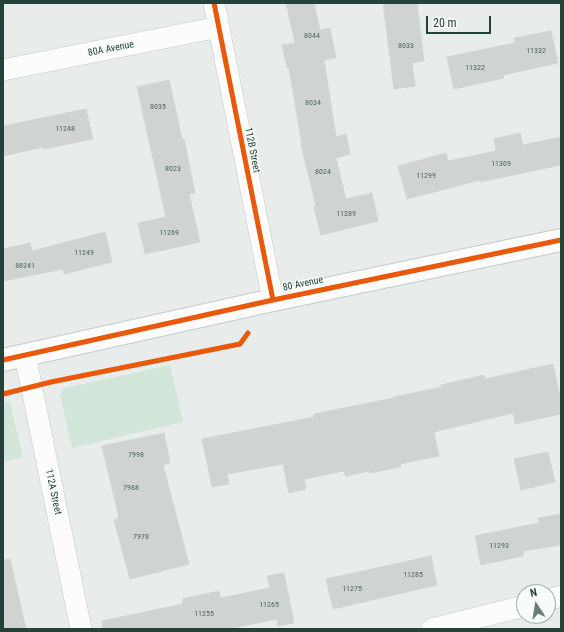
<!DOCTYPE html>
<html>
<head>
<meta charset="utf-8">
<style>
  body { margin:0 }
  #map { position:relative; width:564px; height:632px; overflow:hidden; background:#e8edeb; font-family:"Roboto Condensed",sans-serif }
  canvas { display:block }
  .frame { position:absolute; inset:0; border:4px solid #24423a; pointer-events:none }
  .north { position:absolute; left:516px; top:584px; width:40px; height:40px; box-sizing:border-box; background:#f7fbf9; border:1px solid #a3b1ad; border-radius:50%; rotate:348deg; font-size:11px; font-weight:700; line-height:16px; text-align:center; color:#24423a }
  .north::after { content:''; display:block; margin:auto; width:14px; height:18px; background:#697e78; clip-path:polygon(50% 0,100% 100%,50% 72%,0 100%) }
  .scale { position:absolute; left:426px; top:16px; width:65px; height:18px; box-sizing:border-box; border:2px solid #24423a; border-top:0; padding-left:5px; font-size:12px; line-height:14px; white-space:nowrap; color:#24423a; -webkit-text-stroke:3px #f7fbf9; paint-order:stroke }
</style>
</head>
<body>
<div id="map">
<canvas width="564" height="632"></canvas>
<div class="frame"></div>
<div class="north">N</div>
<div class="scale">20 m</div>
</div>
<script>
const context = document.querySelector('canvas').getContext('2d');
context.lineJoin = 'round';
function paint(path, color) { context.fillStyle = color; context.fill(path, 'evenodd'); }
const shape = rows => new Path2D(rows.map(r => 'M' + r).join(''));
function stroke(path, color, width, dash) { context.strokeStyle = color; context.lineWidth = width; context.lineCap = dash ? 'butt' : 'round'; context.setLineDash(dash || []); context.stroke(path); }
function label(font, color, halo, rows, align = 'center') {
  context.font = font + ' "Roboto Condensed",sans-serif'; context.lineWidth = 3; context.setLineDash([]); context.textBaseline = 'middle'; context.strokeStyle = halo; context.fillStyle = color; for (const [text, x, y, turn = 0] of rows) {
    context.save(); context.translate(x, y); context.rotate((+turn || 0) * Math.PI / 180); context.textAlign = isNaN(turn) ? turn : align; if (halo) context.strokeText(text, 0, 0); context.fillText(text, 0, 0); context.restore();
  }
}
paint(shape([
  [170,365,183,422,72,448,60,395,64,388],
  [10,402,23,457,3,462,3,403]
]), '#d1e6d8');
const building = shape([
  [286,3,314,3,320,30,330,28,336,58,324,60,336,137,346,134,350,154,336,158,346,199,372,193,378,221,321,235,314,207,316,206,301,145,302,145,289,68,287,68,282,45,295,43,286,3],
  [383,3,417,3,424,61,412,63,415,86,394,89,383,3],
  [551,31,558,63,503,75,504,78,454,89,447,57,515,43,514,38,551,31],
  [169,80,182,139,184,139,195,193,189,194,200,242,145,254,138,223,166,217,137,87,169,80],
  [86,109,93,139,43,149,43,147,3,156,3,126,86,109],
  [520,133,523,145,561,137,561,165,480,182,480,180,407,199,398,166,446,153,448,161,496,151,494,139,520,133],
  [105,232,112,262,64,274,63,269,3,281,3,249,30,243,32,251,105,232],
  [553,364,561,402,561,414,515,424,513,413,434,432,439,456,400,464,401,467,369,473,369,471,346,476,344,471,304,479,306,489,289,493,283,464,227,474,229,484,212,487,202,439,314,417,314,414,394,398,394,397,442,387,441,385,484,375,485,379,553,364],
  [164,433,170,463,163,465,189,564,130,579,114,520,119,518,102,446,164,433],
  [548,452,555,482,521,490,514,459,548,452],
  [561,514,561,545,523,551,523,556,481,565,475,536,539,523,538,518,561,514],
  [431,556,437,585,333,609,326,579,431,556],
  [10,559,26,629,3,629,3,560,10,559],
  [284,573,294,623,278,626,277,619,228,629,103,629,102,621,183,604,182,599,219,591,220,598,270,588,267,576,284,573]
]);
paint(building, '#cfd4d2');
stroke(building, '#d1d6d4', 1);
const minor = shape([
  [214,3,273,300],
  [3,70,219,27],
  [25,355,81,629],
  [548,600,561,596],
  [432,629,524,606]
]);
const tertiary = shape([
  [3,360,273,300,561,240]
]);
stroke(minor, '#c5cac8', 22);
stroke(tertiary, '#c5cac8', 24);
stroke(minor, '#fcfcfc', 21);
stroke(tertiary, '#fcfcfc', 22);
stroke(shape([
  [214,3,273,300],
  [3,360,273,300,561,240],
  [3,394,51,382,240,344,248,333]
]), '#e8590c', 5);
label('8px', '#506761', null, [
  ["8044",312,36],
  ["8033",406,46],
  ["11332",536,51],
  ["11322",475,68],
  ["8034",313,103],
  ["8035",158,107],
  ["11248",65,129],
  ["11309",501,164],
  ["8023",173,169],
  ["8024",323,172],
  ["11299",426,176],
  ["11289",346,214],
  ["11269",169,233],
  ["11249",84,253],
  ["88241",25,266],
  ["7998",136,455],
  ["7988",131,488],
  ["7978",141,537],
  ["11293",499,546],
  ["11285",413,575],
  ["11275",352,589],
  ["11265",269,605],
  ["11255",204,614]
]);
label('10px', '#24423a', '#f7fbf9', [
  ["80A Avenue",111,49,-11],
  ["112B Street",252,150,79],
  ["80 Avenue",303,284,-12],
  ["112A Street",53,492,78]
]);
</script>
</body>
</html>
